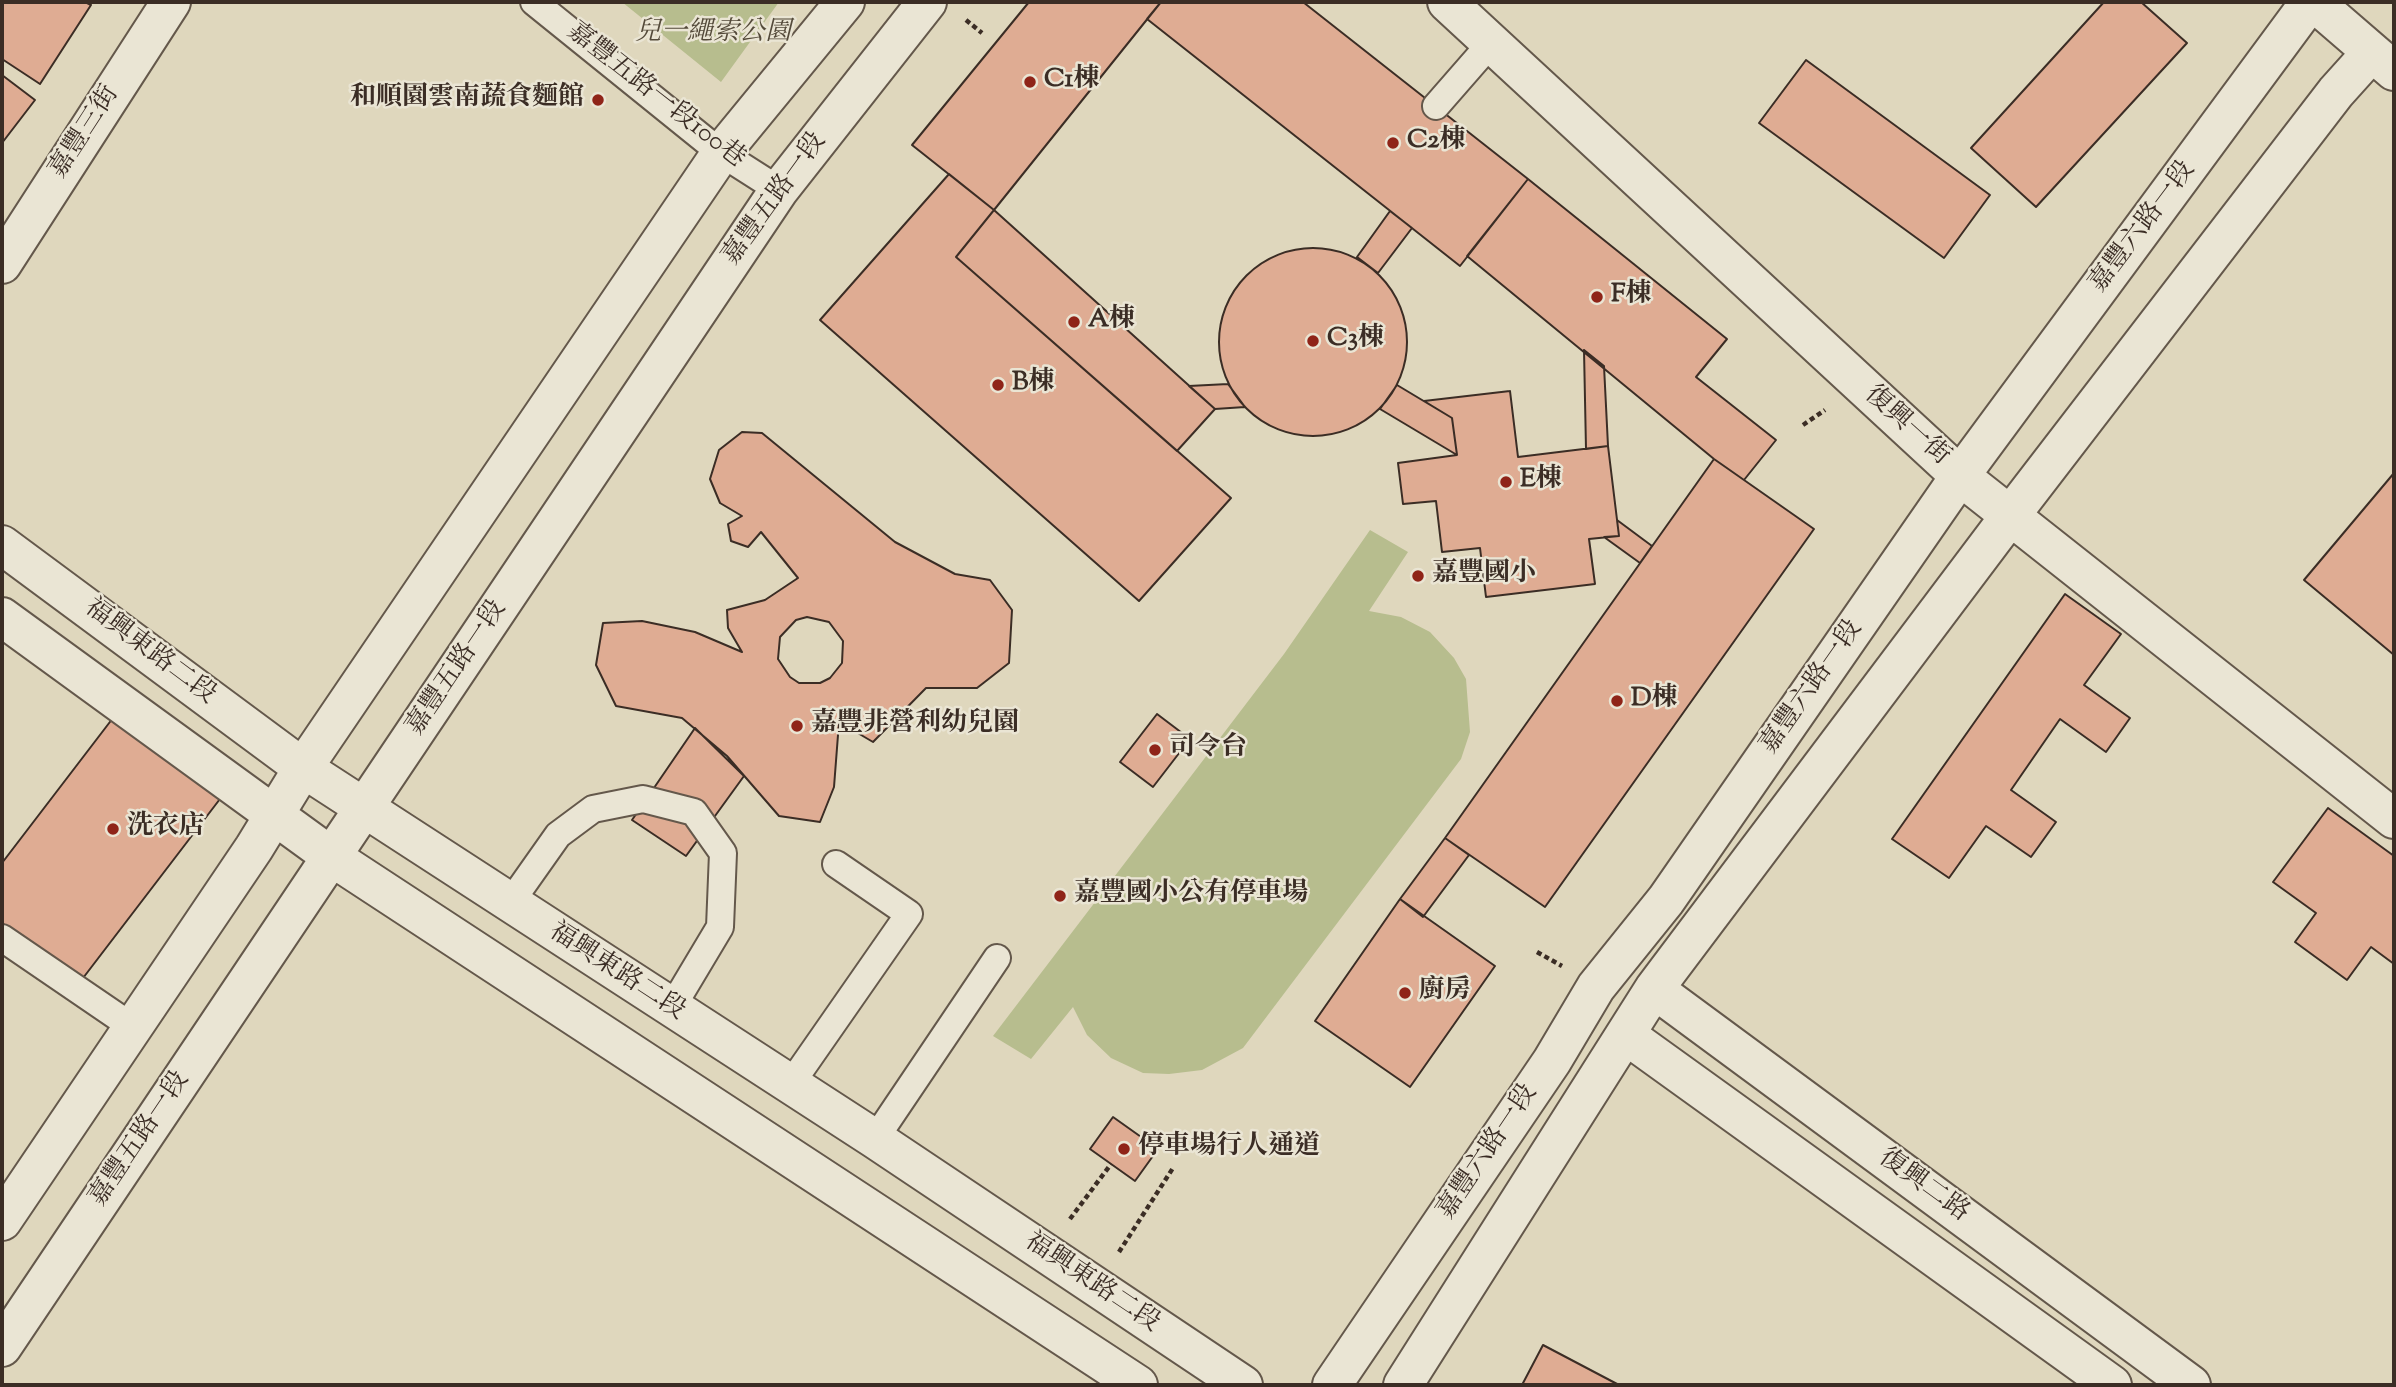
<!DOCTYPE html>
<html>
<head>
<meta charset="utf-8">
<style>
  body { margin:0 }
  #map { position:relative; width:2396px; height:1387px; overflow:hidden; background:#dfd7bd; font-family:"Sorts Mill Goudy",serif }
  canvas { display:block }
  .frame { position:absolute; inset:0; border:4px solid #3b2d25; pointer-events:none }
</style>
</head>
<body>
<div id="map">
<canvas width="2396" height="1387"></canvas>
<div class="frame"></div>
</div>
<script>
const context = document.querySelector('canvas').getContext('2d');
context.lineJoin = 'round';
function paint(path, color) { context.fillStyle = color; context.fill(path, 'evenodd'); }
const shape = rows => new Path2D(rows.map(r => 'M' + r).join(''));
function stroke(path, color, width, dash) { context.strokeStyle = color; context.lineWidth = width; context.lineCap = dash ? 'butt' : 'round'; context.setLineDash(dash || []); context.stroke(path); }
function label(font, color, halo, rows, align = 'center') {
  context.font = font + ' "Sorts Mill Goudy","Noto Serif TC",serif'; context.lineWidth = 5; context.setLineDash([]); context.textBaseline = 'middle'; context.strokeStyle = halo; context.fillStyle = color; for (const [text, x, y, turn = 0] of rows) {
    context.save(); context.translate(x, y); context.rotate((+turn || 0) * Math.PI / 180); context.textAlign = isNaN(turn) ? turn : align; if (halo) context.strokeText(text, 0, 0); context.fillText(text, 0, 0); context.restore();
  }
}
paint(shape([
  [622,2,779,2,721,82],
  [1370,530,1408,552,1369,611,1401,617,1430,632,1454,658,1466,679,1470,732,1461,759,1243,1048,1202,1070,1169,1074,1143,1073,1111,1058,1087,1035,1073,1007,1031,1059,993,1036,1284,654]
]), '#b7bd8e');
const building = shape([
  [2,2,85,2,91,5,40,84,2,59,2,2],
  [1029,2,1161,2,994,210,912,145,1029,2],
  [1161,2,1303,2,1528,179,1460,266,1147,19,1161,2],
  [2104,2,2141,2,2187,43,2036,207,1971,148,2104,2],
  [1806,60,1990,195,1944,258,1759,123,1806,60],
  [2,75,35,100,2,143,2,75],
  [949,174,994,210,956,257,1231,498,1139,601,820,320,949,174],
  [1528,179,1727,339,1696,377,1776,440,1744,480,1714,459,1467,256,1528,179],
  [994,210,1215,409,1177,451,956,257,994,210],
  [1390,211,1412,228,1378,273,1357,257,1390,211],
  '1219 342a94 94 0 1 1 188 0a94 94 0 1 1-188 0Z',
  [1584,350,1604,366,1608,446,1586,449,1584,350],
  [1228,384,1245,407,1215,409,1189,386,1228,384],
  [1397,385,1452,418,1457,455,1380,409,1397,385],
  [1510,391,1518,457,1608,446,1619,536,1589,539,1595,584,1486,597,1480,548,1442,552,1436,501,1403,504,1398,463,1457,455,1452,418,1424,401,1510,391],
  [742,432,762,433,895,542,955,574,990,580,1012,610,1009,663,977,688,926,688,873,742,839,722,834,787,820,822,779,816,727,756,682,718,616,706,596,665,603,623,642,621,695,632,742,652,728,628,727,610,765,600,798,578,761,532,748,547,731,541,728,524,742,516,720,503,710,479,719,450,742,432],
  [807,617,829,622,843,641,842,663,830,678,820,683,799,683,790,677,778,659,780,637,796,620,807,617],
  [1714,459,1814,529,1545,907,1445,838,1714,459],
  [2394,473,2394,655,2304,580,2394,473],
  [1617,520,1652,546,1640,563,1604,537,1619,536,1617,520],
  [2065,594,2121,634,2084,685,2130,718,2106,752,2060,719,2011,790,2056,822,2031,857,1986,826,1949,878,1892,839,2065,594],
  [116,714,223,795,80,982,2,923,2,863,116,714],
  [1157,714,1190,739,1153,787,1120,762,1157,714],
  [695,728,744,776,686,856,632,820,695,728],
  [2328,808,2394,856,2394,964,2371,947,2347,980,2295,942,2316,913,2273,882,2328,808],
  [1445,838,1469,855,1423,917,1400,899,1445,838],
  [1400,899,1495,966,1410,1087,1315,1021,1400,899],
  [1113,1117,1158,1149,1135,1181,1090,1149,1113,1117],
  [1543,1345,1619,1385,1522,1385,1543,1345]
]);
paint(building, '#dfac93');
stroke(building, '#3b2d25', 2);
const lane = shape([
  [534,2,721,153,779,190],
  [1436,106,1491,43],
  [510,903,558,835,593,809,643,799,694,812,723,853,720,927,671,1009],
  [2,938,134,1028],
  [790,1085,909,914,836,864],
  [875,1139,997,958]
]);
const street = shape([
  [1447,2,1960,476,2394,819],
  [2314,2,2394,71],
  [2,264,171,2],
  [2,545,303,768,875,1139,1243,1385],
  [2,617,332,857,1138,1385],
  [1654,989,2191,1385],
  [1626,1035,2112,1385],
  [2,1221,254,848,303,768,721,153,845,2],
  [2,1347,779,190,927,2],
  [1332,1385,1552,1061,1596,987,1666,900,1960,476,2310,2],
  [1403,1385,1654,989,2010,516,2336,92,2372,52]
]);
stroke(lane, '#64584b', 30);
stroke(street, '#64584b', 42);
stroke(shape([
  [966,20,982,33],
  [1803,425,1825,410],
  [1537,952,1562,966],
  [1070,1219,1111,1164],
  [1119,1252,1173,1168]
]), '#3b2d25', 4.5, [5, 3.5]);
stroke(lane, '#eae5d4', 26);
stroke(street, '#eae5d4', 38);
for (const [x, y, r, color] of [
  [1030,82,7,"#8f2418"],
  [598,100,7,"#8f2418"],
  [1393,143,7,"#8f2418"],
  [1597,297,7,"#8f2418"],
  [1074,322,7,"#8f2418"],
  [1313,341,7,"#8f2418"],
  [998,385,7,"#8f2418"],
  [1506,482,7,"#8f2418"],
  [1418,576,7,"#8f2418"],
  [1617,701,7,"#8f2418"],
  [797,726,7,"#8f2418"],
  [1155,750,7,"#8f2418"],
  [113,829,7,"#8f2418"],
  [1060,896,7,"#8f2418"],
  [1405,993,7,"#8f2418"],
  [1124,1149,7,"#8f2418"]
]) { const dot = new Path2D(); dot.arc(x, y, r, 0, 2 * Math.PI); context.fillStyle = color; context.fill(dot); stroke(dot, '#eae5d4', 2.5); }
label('italic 26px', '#544a3a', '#eae5d4', [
  ["兒一繩索公園",713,35]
]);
label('bold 26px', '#3b2d25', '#eae5d4', [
  ["C1棟",1044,82],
  ["和順園雲南蔬食麵館",584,100,"right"],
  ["C2棟",1407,143],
  ["F棟",1611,297],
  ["A棟",1088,322],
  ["C3棟",1327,341],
  ["B棟",1012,385],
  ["E棟",1520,482],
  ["嘉豐國小",1432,576],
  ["D棟",1631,701],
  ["嘉豐非營利幼兒園",811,726],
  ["司令台",1169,750],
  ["洗衣店",127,829],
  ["嘉豐國小公有停車場",1074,896],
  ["廚房",1419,993],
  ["停車場行人通道",1138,1149]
], 'left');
label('26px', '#3b2d25', '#eae5d4', [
  ["嘉豐五路一段100巷",655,97,38],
  ["嘉豐三街",86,133,-57],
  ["嘉豐五路一段",776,200,-54],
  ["嘉豐六路一段",2144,228,-53],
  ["復興一街",1906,427,42],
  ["福興東路二段",149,653,37],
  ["嘉豐五路一段",458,669,-56],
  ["嘉豐六路一段",1813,688,-55],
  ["福興東路二段",616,973,33],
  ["嘉豐五路一段",141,1140,-56],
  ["嘉豐六路一段",1489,1153,-56],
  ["復興二路",1923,1187,36],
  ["福興東路二段",1091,1284,34]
]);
</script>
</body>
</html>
